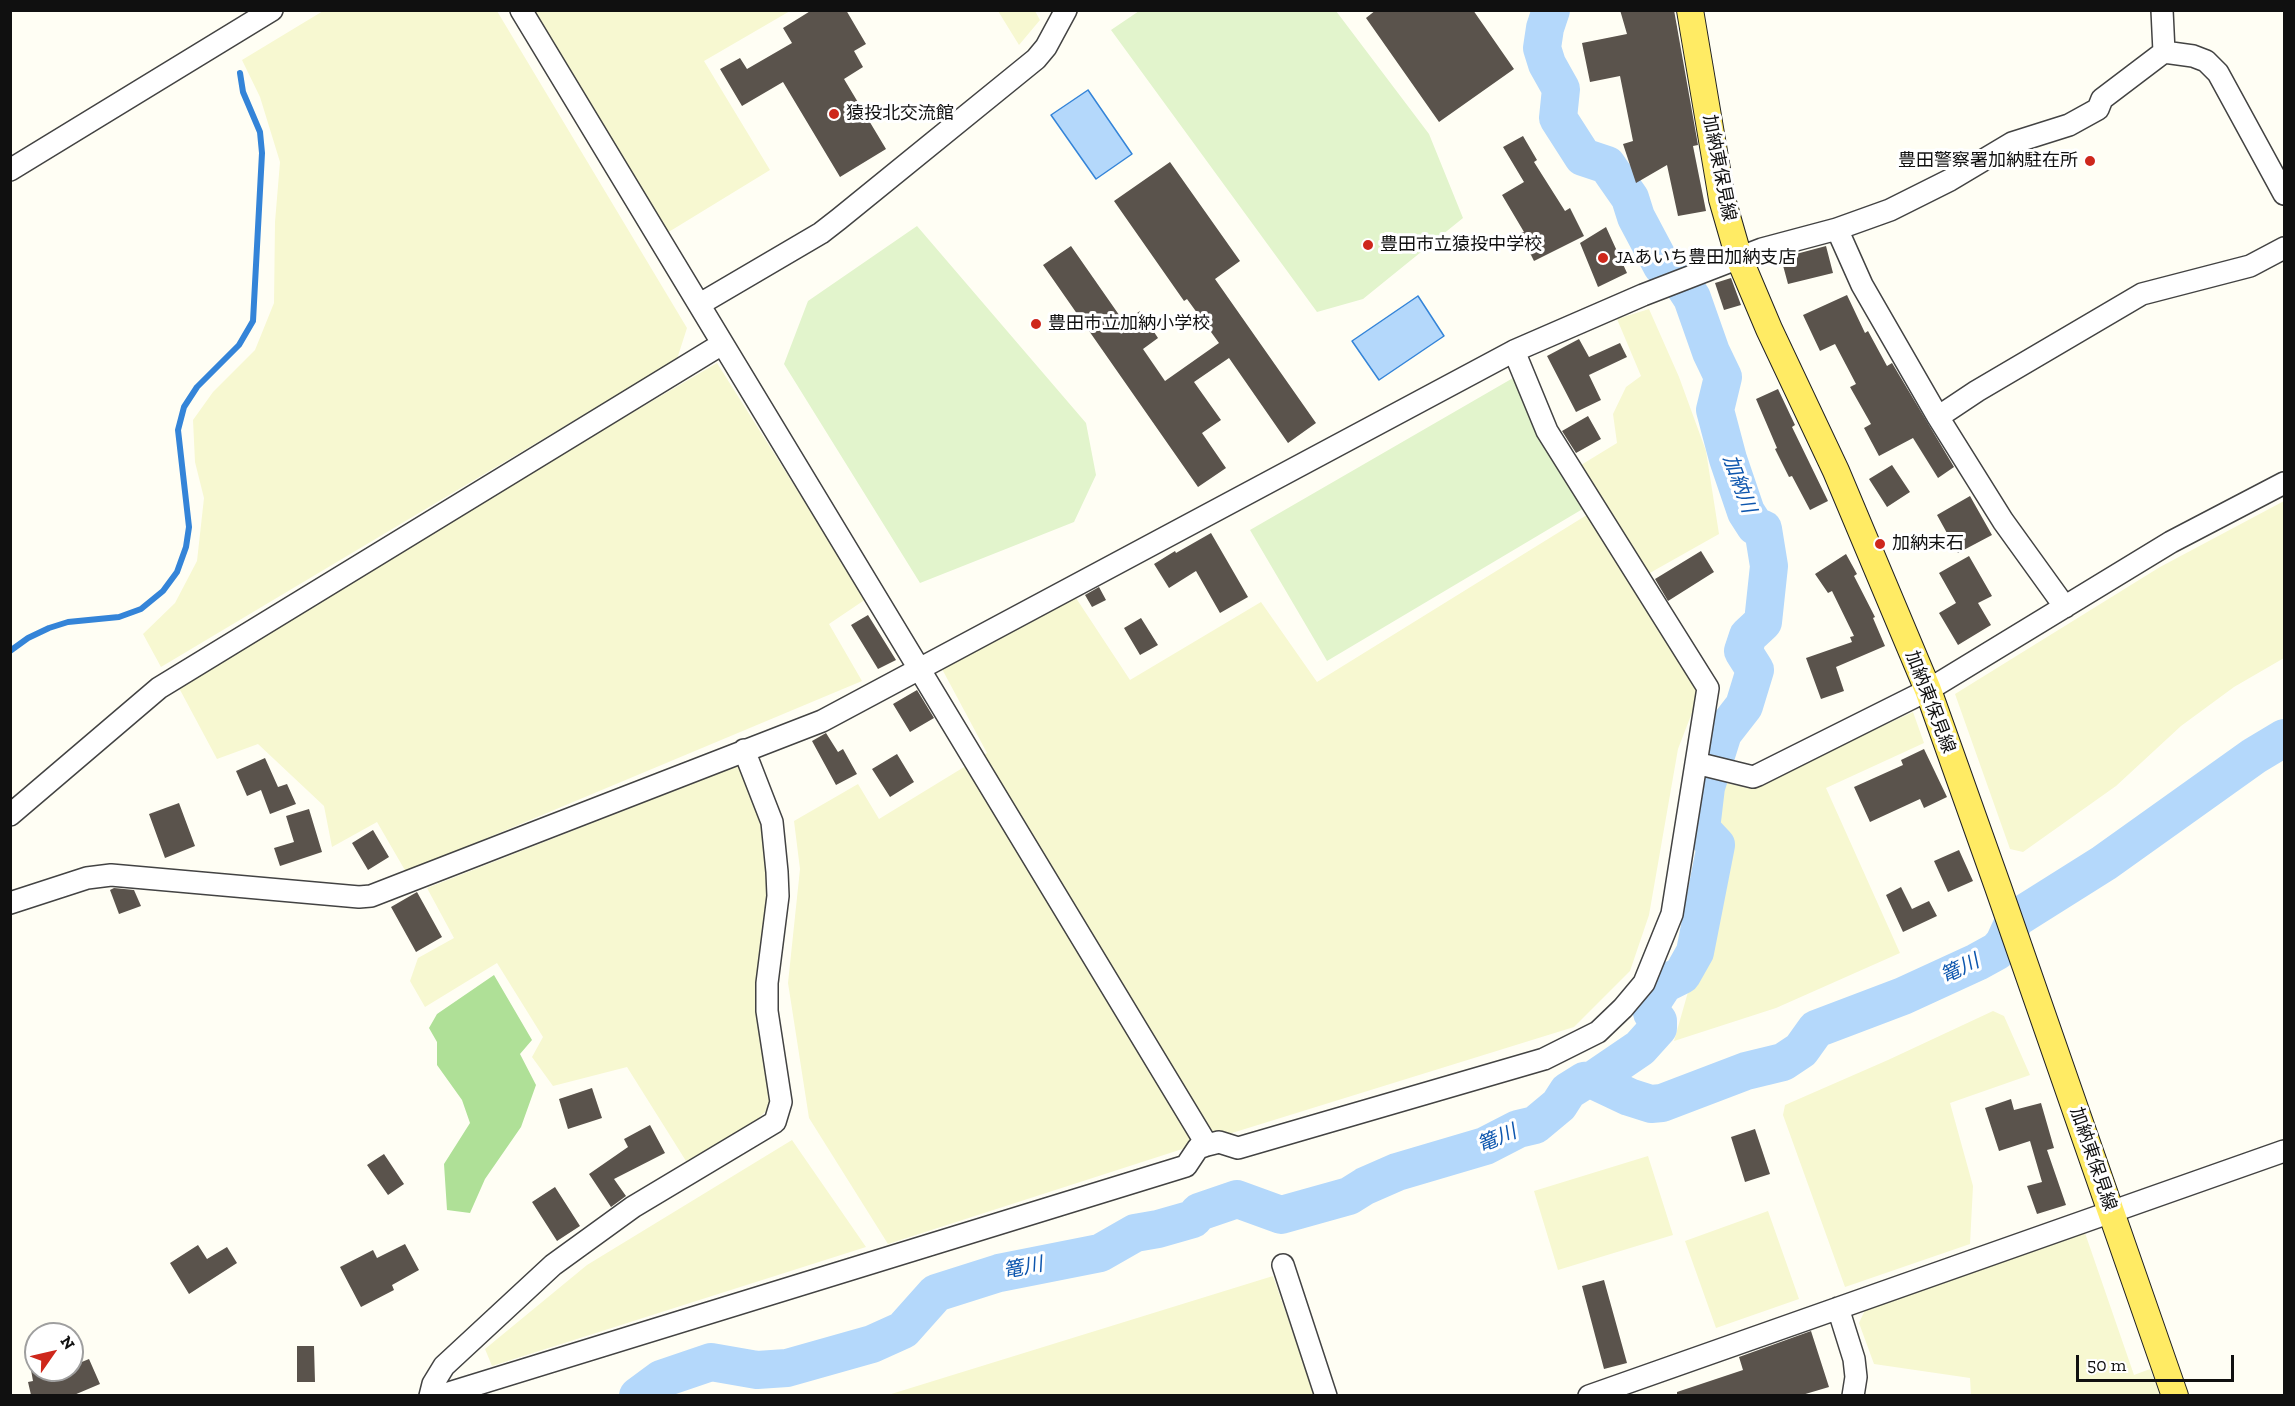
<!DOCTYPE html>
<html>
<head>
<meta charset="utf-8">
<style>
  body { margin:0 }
  #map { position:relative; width:2295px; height:1406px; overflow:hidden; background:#fffef4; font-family:"Zilla Slab",serif }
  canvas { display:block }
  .frame { position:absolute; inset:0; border:12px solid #101010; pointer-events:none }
  .north { position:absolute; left:24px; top:1322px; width:60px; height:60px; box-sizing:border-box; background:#fff; border:2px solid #9f9f9f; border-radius:50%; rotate:56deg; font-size:16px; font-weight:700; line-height:24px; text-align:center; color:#101010 }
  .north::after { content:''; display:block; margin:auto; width:21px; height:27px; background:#ce271b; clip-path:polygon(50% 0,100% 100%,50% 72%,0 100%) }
  .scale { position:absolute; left:2076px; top:1355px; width:158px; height:27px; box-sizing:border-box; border:3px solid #101010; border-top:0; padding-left:8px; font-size:18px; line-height:21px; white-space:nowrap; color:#101010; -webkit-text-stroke:4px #fff; paint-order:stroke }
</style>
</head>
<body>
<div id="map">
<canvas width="2295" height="1406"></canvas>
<div class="frame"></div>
<div class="north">N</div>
<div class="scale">50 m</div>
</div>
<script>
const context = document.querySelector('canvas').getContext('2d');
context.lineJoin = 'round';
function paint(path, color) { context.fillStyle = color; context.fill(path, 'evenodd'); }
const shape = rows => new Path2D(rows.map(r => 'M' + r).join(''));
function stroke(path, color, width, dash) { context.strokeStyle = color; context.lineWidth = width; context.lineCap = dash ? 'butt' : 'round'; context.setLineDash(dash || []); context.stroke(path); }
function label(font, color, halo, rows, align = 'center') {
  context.font = font + ' "Zilla Slab","Noto Sans JP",serif'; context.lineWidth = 6; context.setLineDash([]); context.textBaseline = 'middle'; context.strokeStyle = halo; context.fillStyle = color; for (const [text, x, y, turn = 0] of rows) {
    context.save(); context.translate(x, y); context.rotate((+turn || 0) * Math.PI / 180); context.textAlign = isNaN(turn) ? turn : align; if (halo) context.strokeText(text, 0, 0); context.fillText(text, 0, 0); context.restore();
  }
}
paint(shape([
  [323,11,497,11,687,328,677,359,161,667,143,634,175,603,197,561,204,498,195,462,193,420,213,392,255,350,274,303,275,222,280,162,260,97,242,60],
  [535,11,790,11,704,61,770,170,667,233],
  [998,11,1035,11,1040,20,1019,45],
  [1649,309,1679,377,1706,451,1719,534,1648,574,1581,465,1617,443,1613,414,1626,387,1641,376,1617,319],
  [717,363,866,599,829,624,862,681,406,872,377,822,332,847,324,806,258,744,217,759,179,688,463,512],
  [2284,501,2284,658,2234,687,2181,726,2116,786,2023,852,2010,849,1955,694,2160,567],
  [1590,513,1700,692,1678,749,1649,915,1630,971,1574,1027,1232,1133,888,1244,809,1118,788,983,800,869,794,821,858,784,879,819,987,753,942,669,1076,598,1130,680,1261,602,1317,682],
  [1913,712,1924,743,1826,788,1900,953,1776,1008,1674,1041,1694,971,1717,781,1748,788],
  [740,765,768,837,772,901,756,986,770,1107,751,1126,686,1161,627,1067,553,1086,532,1057,543,1037,497,963,425,1007,410,981,418,958,454,938,427,888],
  [1993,1011,2004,1016,2030,1075,1950,1103,1973,1186,1970,1244,1845,1287,1783,1115,1785,1105,1888,1060],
  [792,1140,866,1247,492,1366,485,1349,587,1265],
  [1648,1156,1673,1235,1558,1270,1534,1191],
  [1768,1211,1799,1299,1716,1328,1685,1241],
  [2085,1233,2134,1375,2150,1369,2160,1395,1971,1395,1970,1378,1874,1364,1859,1323,1865,1310],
  [1273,1276,1315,1395,888,1395]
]), '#f7f8d1');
paint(shape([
  [494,975,532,1040,520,1054,536,1085,521,1127,485,1179,470,1213,447,1210,444,1164,470,1123,462,1100,437,1065,437,1042,429,1028,437,1014]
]), '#afe097');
paint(shape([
  [1139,11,1336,11,1429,134,1463,218,1363,299,1317,312,1111,30],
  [917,226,1086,423,1096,475,1074,522,920,583,784,364,808,301],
  [1513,378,1542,440,1586,507,1327,661,1250,530]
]), '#e2f4cc');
const water = shape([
  [1088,90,1132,154,1096,179,1051,115,1088,90],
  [1418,296,1444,336,1379,380,1352,341,1418,296]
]);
paint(water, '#b4d8fb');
stroke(water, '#3484d8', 1.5);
stroke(shape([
  [10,651,28,638,49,628,68,622,119,617,141,609,163,591,177,572,186,547,189,527,178,430,184,407,197,387,239,345,253,321,262,153,260,132,243,92,240,73]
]), '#3484d8', 6);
stroke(shape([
  [1551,10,1545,28,1542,48,1547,64,1561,89,1558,118,1583,157,1607,165,1630,198,1636,217,1662,266,1673,269,1692,298,1711,352,1723,377,1715,410,1728,459,1746,512,1755,526,1763,529,1769,566,1763,622,1748,636,1743,651,1755,670,1744,706,1723,733,1706,787,1701,829,1716,845,1695,952,1682,975,1664,984,1651,1004,1652,1013,1658,1021,1658,1028,1640,1048,1593,1080],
  [638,1396,661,1379,711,1362,757,1370,787,1368,872,1344,903,1330,936,1293,999,1273,1100,1253,1135,1233,1158,1229,1193,1219,1199,1212,1237,1199,1281,1215,1349,1196,1365,1186,1397,1172,1485,1146,1518,1129,1535,1125,1559,1105,1568,1091,1584,1081,1593,1080,1629,1097,1651,1104,1662,1103,1746,1071,1783,1062,1801,1050,1816,1029,1903,996,1977,962,1997,951,2004,943,2015,919,2104,863,2254,756,2284,738]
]), '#b4d8fb', 38);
paint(shape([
  [812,10,846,10,866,44,854,51,863,67,844,79,886,149,840,177,783,82,742,106,720,69,740,58,747,69,792,43,783,28],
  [1376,10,1473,10,1514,69,1439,122,1366,18],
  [1620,10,1674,10,1698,145,1693,146,1706,211,1678,216,1667,165,1636,183,1623,144,1633,141,1620,76,1590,82,1582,43,1627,34],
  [1523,136,1537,160,1534,162,1565,211,1570,208,1584,236,1534,261,1520,233,1524,232,1502,195,1524,182,1503,147],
  [1170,162,1240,261,1215,279,1316,423,1288,443,1229,358,1194,382,1221,420,1202,433,1226,468,1198,487,1043,265,1071,246,1124,322,1140,311,1158,338,1143,349,1165,381,1219,343,1187,299,1184,301,1114,201],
  [1606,227,1627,273,1598,287,1580,243],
  [1826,246,1833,273,1788,284,1781,258],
  [1731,278,1741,305,1724,310,1715,283],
  [1847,295,1865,333,1868,331,1887,366,1892,363,1954,467,1938,478,1913,438,1879,456,1864,428,1871,424,1850,387,1856,384,1835,344,1820,351,1803,315],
  [1579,339,1589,357,1620,343,1627,357,1589,375,1601,400,1576,412,1547,356],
  [1778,389,1795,425,1792,427,1828,501,1810,510,1792,476,1789,477,1775,449,1777,448,1756,399],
  [1588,416,1601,439,1576,453,1562,431],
  [1892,465,1910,492,1887,507,1869,479],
  [1970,496,1992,535,1958,553,1937,515],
  [1211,533,1248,597,1220,613,1196,571,1169,588,1154,564,1175,551,1176,553],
  [1701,551,1714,572,1668,601,1655,579],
  [1846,554,1857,574,1854,576,1875,617,1873,618,1885,646,1836,667,1844,691,1821,699,1806,658,1852,642,1850,637,1854,636,1832,591,1828,593,1815,574],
  [1969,556,1992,596,1978,603,1991,625,1958,645,1939,613,1956,603,1939,573],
  [1099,587,1106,600,1092,607,1085,595],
  [868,615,896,660,878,669,851,625],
  [1141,618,1158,645,1140,655,1124,628],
  [917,690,934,718,910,732,893,704],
  [826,733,838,752,843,749,857,774,836,785,812,741],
  [1924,749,1947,797,1924,808,1920,799,1870,822,1854,787,1903,765,1901,760],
  [897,754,914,782,890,797,872,769],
  [265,758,278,787,287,784,296,804,270,814,261,790,247,796,236,771],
  [179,803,195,846,165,858,149,814],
  [309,809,322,852,280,866,274,848,294,842,286,816],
  [373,830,389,857,368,870,352,843],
  [1959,850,1973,881,1948,892,1934,861],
  [1901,887,1912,909,1929,901,1937,916,1903,932,1886,895],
  [114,888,134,890,141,906,119,914,110,890],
  [417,892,442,937,416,952,391,907],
  [592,1088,602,1118,568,1129,559,1099],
  [2011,1099,2014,1110,2041,1103,2054,1148,2047,1150,2066,1205,2037,1214,2027,1186,2042,1182,2030,1141,1999,1151,1985,1108],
  [650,1125,665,1153,614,1179,626,1196,611,1207,589,1174,628,1147,624,1139],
  [1755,1129,1770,1174,1745,1182,1731,1137],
  [384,1154,404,1184,388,1195,367,1165],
  [555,1187,580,1226,557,1241,532,1202],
  [405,1244,419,1270,392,1285,394,1290,361,1307,340,1267,373,1250,377,1258],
  [198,1245,207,1259,227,1247,237,1263,189,1294,170,1263],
  [1604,1280,1627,1363,1604,1369,1582,1286],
  [1811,1331,1829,1387,1802,1395,1677,1395,1677,1392,1743,1370,1739,1357],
  [297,1346,314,1346,315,1382,297,1382],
  [89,1359,100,1384,74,1395,31,1395,28,1382,33,1381,31,1370,72,1370,72,1366]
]), '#5a534c');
const minor = shape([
  [521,10,1207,1145],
  [2162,10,2164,52],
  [10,170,272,10],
  [1837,229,1862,285,1938,417],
  [700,304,821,233,839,219,1036,59,1046,47,1066,10],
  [2065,607,2003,521,1938,417,1977,391,2142,294,2250,266,2284,248],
  [1696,763,1753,777,1758,775,1928,690,2171,542,2284,483],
  [10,815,159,688,722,344],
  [10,903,87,878,111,875,359,897,371,896,822,721,1514,351,1643,295,1762,249,1837,229,1890,210,1950,180,2012,143,2069,125,2098,109,2102,99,2164,52,2193,56,2206,61,2218,73,2284,194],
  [1283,1265,1326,1396],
  [1838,1308,1854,1359,1856,1377,1853,1396],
  [430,1396,433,1384,444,1366,553,1265,633,1207,775,1122,781,1102,767,1011,767,983,778,896,777,872,772,822,744,750],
  [439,1396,1186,1166,1198,1148,1207,1145,1219,1142,1238,1148,1544,1059,1598,1032,1623,1008,1644,983,1672,914,1708,688,1547,431,1514,351],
  [1589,1396,2284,1151]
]);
const major = shape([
  [1690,10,1722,199,1739,258,1769,329,1836,471,1928,690,1998,887,2175,1396]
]);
stroke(minor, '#434343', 24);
stroke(major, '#212121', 28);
stroke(minor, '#fff', 21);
stroke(major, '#ffeb64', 26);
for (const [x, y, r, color] of [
  [834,114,6,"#ce271b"],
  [2090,161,6,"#ce271b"],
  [1368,245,6,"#ce271b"],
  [1603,258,6,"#ce271b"],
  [1036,324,6,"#ce271b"],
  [1880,544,6,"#ce271b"]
]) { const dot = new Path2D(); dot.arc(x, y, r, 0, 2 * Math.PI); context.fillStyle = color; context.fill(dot); stroke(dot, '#fff', 2); }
label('18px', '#101010', '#fff', [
  ["猿投北交流館",846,114],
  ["豊田警察署加納駐在所",2078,161,"right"],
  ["豊田市立猿投中学校",1380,245],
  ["JAあいち豊田加納支店",1615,258],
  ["豊田市立加納小学校",1048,324],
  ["加納末石",1892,544]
], 'left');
label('18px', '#101010', '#fff', [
  ["加納東保見線",1719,168,79],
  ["加納東保見線",1930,702,69],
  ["加納東保見線",2093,1159,71]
]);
label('italic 20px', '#0d56ae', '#fff', [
  ["加納川",1739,484,70],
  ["篭川",1960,969,-26],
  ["篭川",1497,1139,-23],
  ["篭川",1023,1268,-11]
]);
</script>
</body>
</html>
